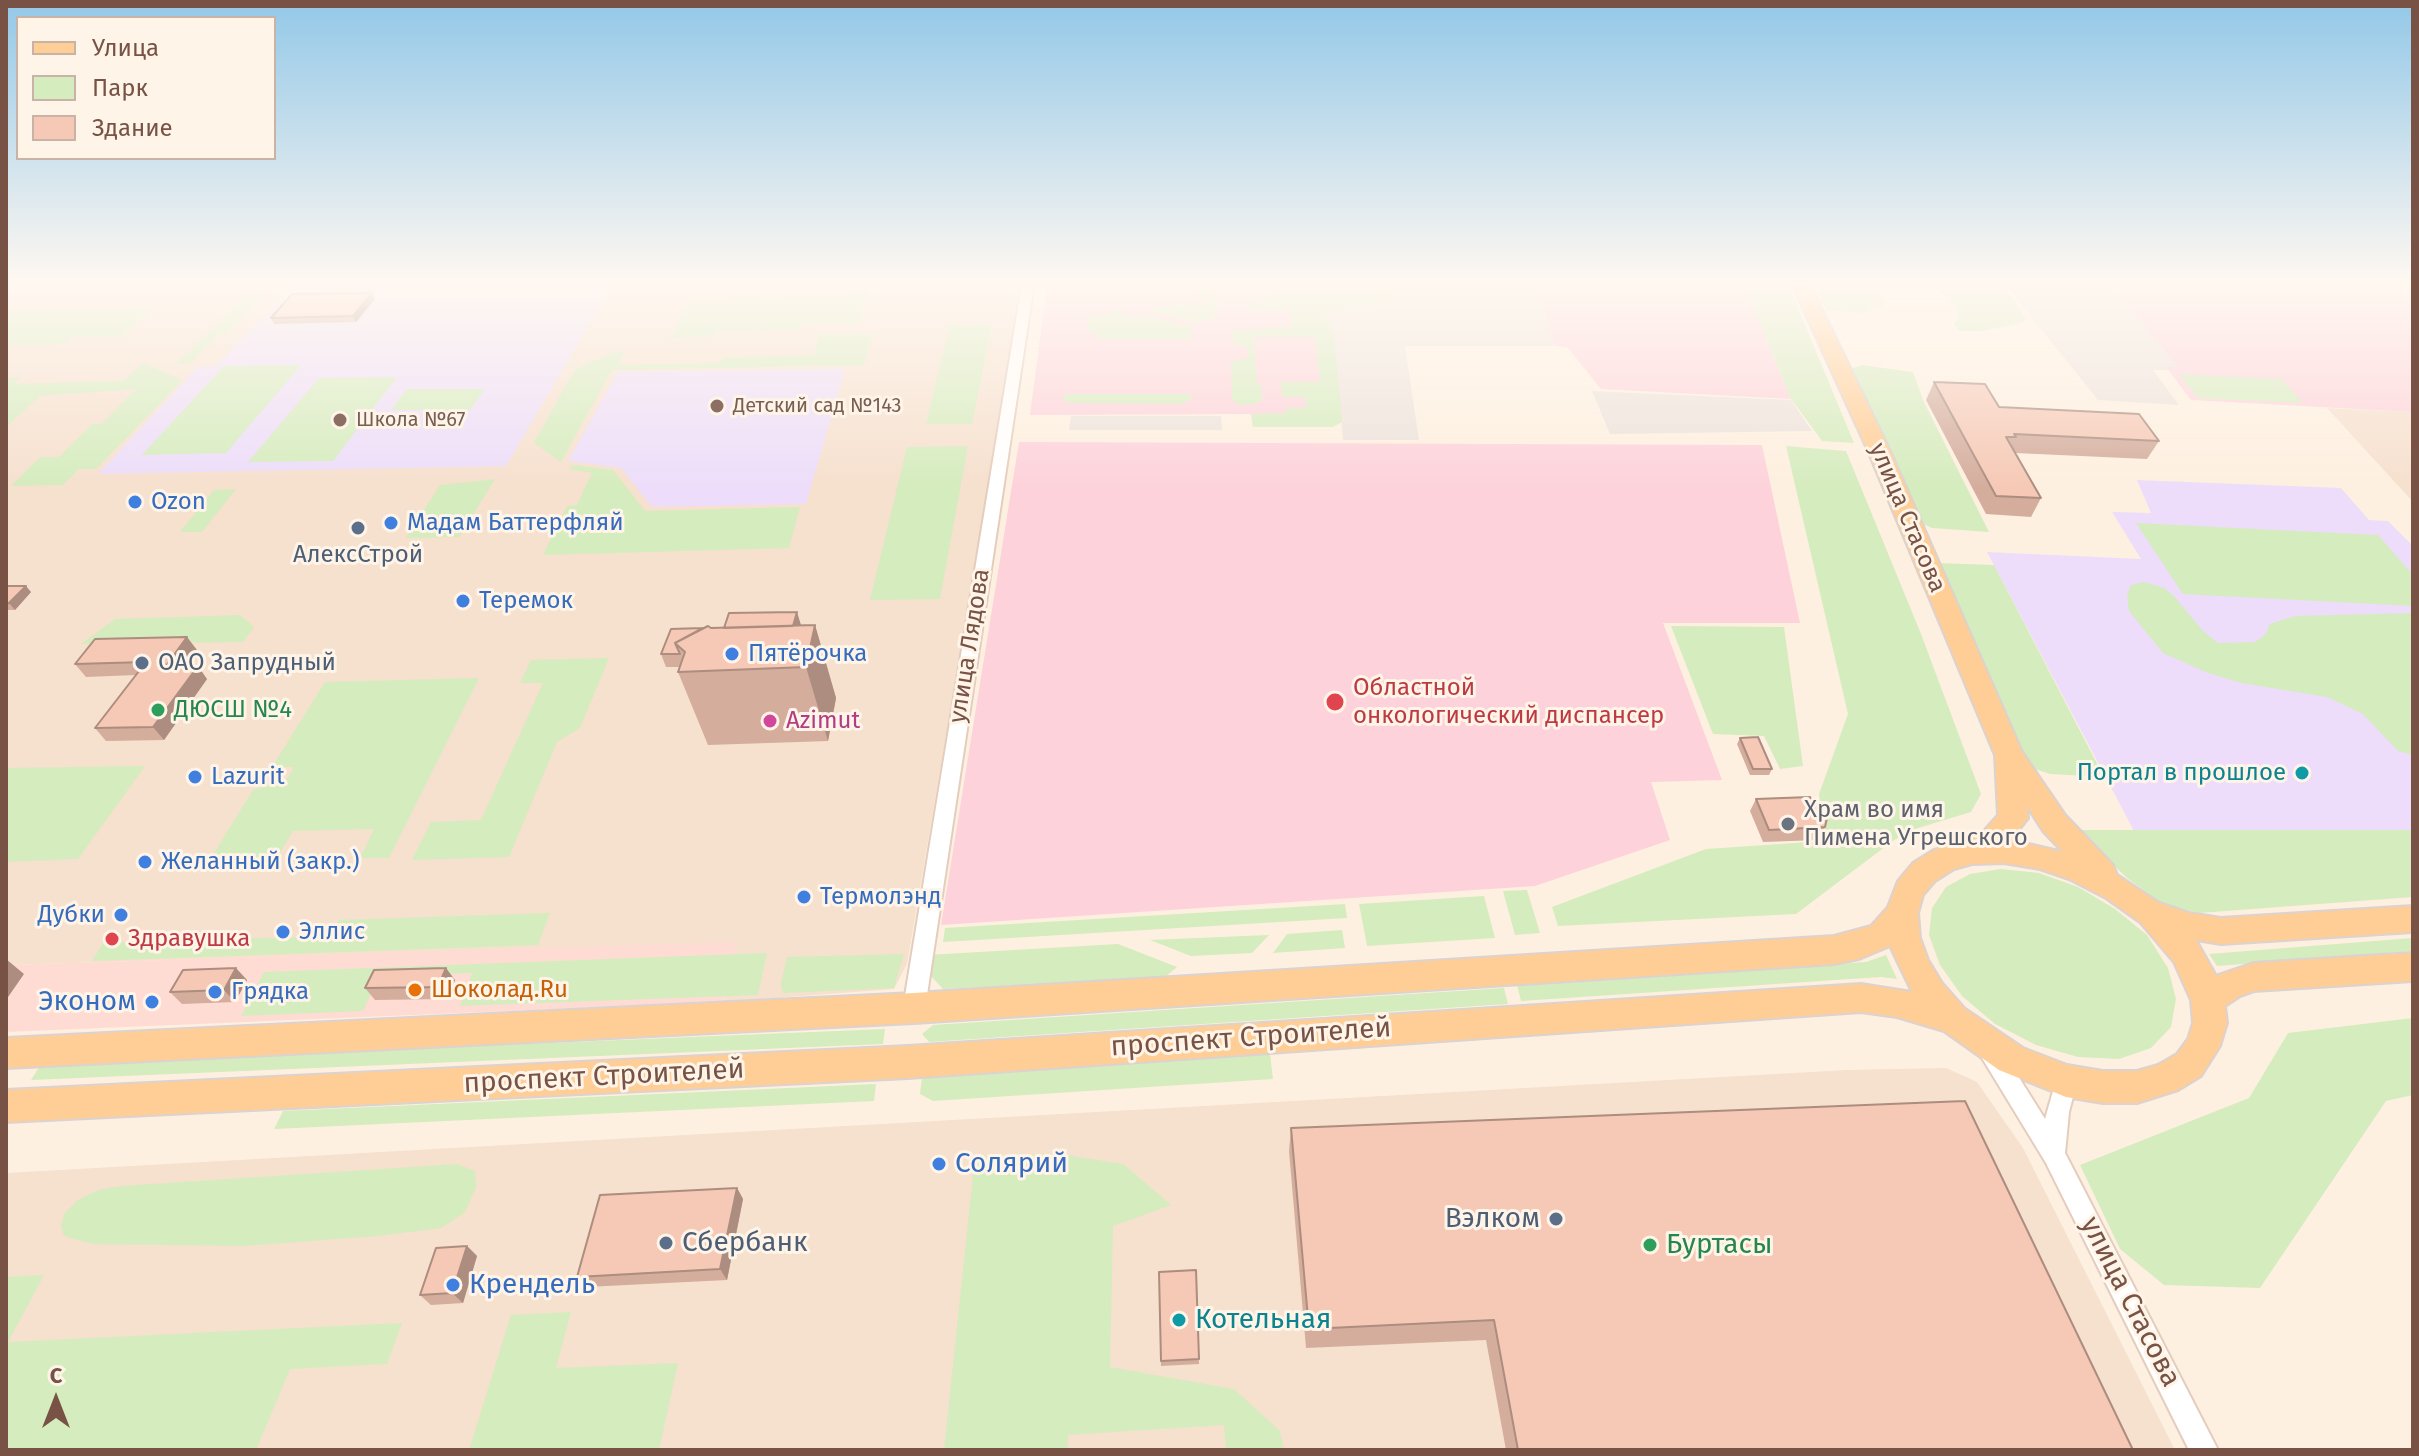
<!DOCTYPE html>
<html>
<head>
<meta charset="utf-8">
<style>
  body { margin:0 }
  #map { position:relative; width:2419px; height:1456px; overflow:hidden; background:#fef0e0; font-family:"Fira Sans",sans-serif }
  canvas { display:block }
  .frame { position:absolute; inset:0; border:8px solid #775245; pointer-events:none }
  .legend { position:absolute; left:16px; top:16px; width:260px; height:144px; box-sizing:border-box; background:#fff4e8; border:2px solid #c9b3a7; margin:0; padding:10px 14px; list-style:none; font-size:24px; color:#775245 }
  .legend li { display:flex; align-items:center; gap:16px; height:40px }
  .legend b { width:40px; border:2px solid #c9b3a7 }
  .north { position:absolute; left:16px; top:1360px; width:80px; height:80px; -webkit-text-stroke:6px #fff4e8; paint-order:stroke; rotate:0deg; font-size:22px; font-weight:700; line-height:32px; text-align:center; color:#775245 }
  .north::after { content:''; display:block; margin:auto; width:28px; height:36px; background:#775245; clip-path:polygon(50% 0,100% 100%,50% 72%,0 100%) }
</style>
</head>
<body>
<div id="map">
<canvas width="2419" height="1456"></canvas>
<div class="frame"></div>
<ul class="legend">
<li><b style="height:10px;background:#ffce96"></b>Улица</li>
<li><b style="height:22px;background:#d5ecbe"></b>Парк</li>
<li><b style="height:22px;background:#f6c9b6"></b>Здание</li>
</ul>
<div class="north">С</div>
</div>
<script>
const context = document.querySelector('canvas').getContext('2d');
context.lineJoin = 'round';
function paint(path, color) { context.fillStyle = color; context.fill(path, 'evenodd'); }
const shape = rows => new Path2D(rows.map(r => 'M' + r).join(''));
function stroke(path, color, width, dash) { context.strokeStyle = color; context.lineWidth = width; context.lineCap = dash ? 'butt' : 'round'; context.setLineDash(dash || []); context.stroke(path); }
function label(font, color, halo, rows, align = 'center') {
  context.font = font + ' "Fira Sans",sans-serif'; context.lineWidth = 6; context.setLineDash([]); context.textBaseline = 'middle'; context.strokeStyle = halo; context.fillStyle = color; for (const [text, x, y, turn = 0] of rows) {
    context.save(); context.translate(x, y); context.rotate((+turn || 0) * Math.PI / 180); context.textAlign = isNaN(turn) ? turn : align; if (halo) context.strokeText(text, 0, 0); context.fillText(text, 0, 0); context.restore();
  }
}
paint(shape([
  [6,284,1023,284,907,964,894,989,724,1002,736,943,6,965],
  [2327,408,2413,412,2413,502],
  [1946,1068,1977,1082,2023,1148,2175,1450,6,1450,6,1173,1847,1070]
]), '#f6e0ce');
paint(shape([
  [737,942,724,1002,6,1032,6,965]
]), '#ffdcd3');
paint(shape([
  [1387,284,1535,284,1555,346,1405,346,1419,440,1343,440,1335,344,1325,310,1387,304],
  [2005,284,2113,284,2186,370,2153,370,2179,405,2098,400],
  [1592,391,1791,400,1812,431,1610,434],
  [1071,416,1221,416,1222,430,1069,430]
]), '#ece2dc');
paint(shape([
  [294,284,613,284,506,466,98,474,198,367,216,366],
  [845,369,806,504,652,507,621,468,568,461,618,372],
  [2137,480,2341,488,2369,520,2388,521,2413,546,2413,830,2134,831,1987,552,2141,559,2112,512,2151,513]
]), '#edddfa');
paint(shape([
  [1047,284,1387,284,1387,304,1325,310,1335,344,1342,422,1332,427,1253,427,1251,414,1030,415],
  [1535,284,1744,284,1791,399,1601,389,1567,347,1555,346],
  [2110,284,2413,284,2413,412,2191,400,2166,367,2179,367],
  [1019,442,1762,445,1800,623,1663,623,1722,780,1651,782,1670,840,1535,886,941,925]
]), '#fdd2db');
paint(shape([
  [256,284,276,284,228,334,219,334,191,363,176,364],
  [851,284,870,284,858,324,801,325,799,330,721,331,707,337,671,338,689,299,847,296],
  [1290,284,1381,284,1386,290,1387,304,1325,310,1335,344,1342,422,1332,427,1253,427,1251,414,1286,413,1286,408,1306,408,1305,397,1282,397,1281,382,1320,382,1315,337,1254,337,1257,384,1261,385,1262,400,1255,404,1238,405,1232,400,1231,362,1248,358,1247,347,1234,345,1232,330,1293,327,1289,310,1246,311,1246,307],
  [1744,284,1788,284,1854,443,1822,441,1791,399],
  [1814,284,1875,284,1885,301,1882,307,1862,313,1826,310],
  [1933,284,1994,284,2009,293,2026,319,2022,323,1981,331,1959,331,1954,324,1958,318,1956,308],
  [1194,287,1209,290,1219,300,1218,312,1211,320,1197,323,1154,312,1154,306,1206,303,1206,298,1198,298],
  [153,308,122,337,72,337,65,344,6,345,6,310],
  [1114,310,1124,310,1124,317,1153,317,1192,327,1191,339,1110,340,1099,338,1087,328,1087,316,1114,314],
  [950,324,992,324,972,424,926,424],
  [820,334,873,334,864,365,612,370,561,462,534,443,575,369,617,351,625,351,618,365,720,363,723,357,813,355],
  [143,363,183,380,96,469,79,469,63,485,11,486,40,457,59,457,92,424,101,424,136,389,40,396,6,427,6,378,21,377,14,384,123,381],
  [301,365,226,453,142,455,224,366],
  [1862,365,1913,372,1923,400,1989,532,1932,528,1919,522,1850,369],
  [2179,374,2281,379,2303,403,2198,398],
  [397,377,333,461,248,462,319,378],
  [407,389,485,389,470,410,391,410],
  [1064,394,1191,394,1191,399,1181,404,1073,403,1064,401],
  [968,446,940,599,870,600,907,447],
  [1786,446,1846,451,1921,634,1981,794,1971,812,1915,829,1894,840,1796,914,1558,926,1552,907,1706,849,1825,841,1819,794,1848,714],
  [573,465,613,470,645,511,800,507,789,548,543,555,567,506,577,505,592,473,569,469],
  [495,479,459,537,406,538,440,485],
  [236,489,202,532,180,532,214,490],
  [2136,523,2378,535,2413,575,2413,606,2183,594],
  [1937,563,1994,565,2104,777,2050,774,2029,767],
  [2144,582,2164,588,2173,595,2203,631,2218,643,2255,642,2265,635,2270,624,2295,616,2413,613,2413,755,2398,751,2363,714,2327,697,2241,683,2208,673,2163,653,2129,611,2127,595,2131,585],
  [240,615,254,627,243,642,81,644,115,619],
  [1671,626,1784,627,1803,766,1780,769,1764,736,1713,734],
  [609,658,580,728,557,742,509,857,412,860,431,822,481,820,543,683,520,683,531,660],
  [479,678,389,858,360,858,374,829,293,831,275,861,208,863,253,790,288,778,294,767,272,767,325,682],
  [145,766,78,859,6,862,6,768],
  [2078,830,2413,830,2413,897,2199,913,2164,905,2127,878],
  [2001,869,2039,873,2078,887,2115,909,2147,935,2168,968,2176,999,2171,1027,2151,1048,2119,1059,2078,1057,2036,1045,1995,1024,1962,996,1940,965,1929,935,1932,908,1946,887,1970,874],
  [1527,890,1540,933,1515,935,1503,891],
  [1484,896,1495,938,1367,946,1359,904],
  [1345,904,1347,918,943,942,945,928],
  [550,913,538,945,92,961,103,943,331,936,339,920],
  [1342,930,1345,948,1273,953,1287,934],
  [1269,935,1252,953,1191,956,1150,940],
  [2413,938,2413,951,2217,966,2209,954],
  [1118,944,1177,967,1164,978,943,989,929,974,927,955],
  [767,953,758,995,460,1006,472,973,379,977,363,1011,241,1016,264,972],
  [904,954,894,988,783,993,781,984,787,957],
  [1886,955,1897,979,1881,977,1521,1001,1517,985,1866,962],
  [1504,988,1508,1004,929,1042,922,1034,933,1025],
  [2413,1018,2413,1095,2386,1101,2260,1288,2164,1285,2120,1249,2080,1165,2249,1098,2288,1033],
  [885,1029,883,1044,31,1080,41,1064],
  [1270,1054,1273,1079,933,1101,920,1094,922,1077],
  [876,1084,874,1101,274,1129,283,1111],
  [1060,1154,1123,1164,1171,1205,1113,1226,1110,1367,1234,1389,1280,1431,1284,1450,1226,1450,1224,1425,1068,1435,1067,1450,944,1450,975,1156],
  [457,1164,475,1171,476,1187,465,1212,441,1228,378,1236,243,1246,93,1244,64,1236,61,1226,64,1214,78,1200,98,1190,122,1186],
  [44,1275,8,1342,402,1323,387,1364,290,1369,256,1450,6,1450,6,1277],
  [571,1312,556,1368,678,1363,659,1450,469,1450,511,1315]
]), '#d5ecbe');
const street = shape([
  [1022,284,1034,284,925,1008,922,1015,914,1017,906,1015,903,1008,1022,284],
  [1990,1041,1998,1044,2045,1119,2058,1074,2066,1071,2074,1074,2077,1081,2069,1112,2065,1153,2218,1450,2189,1450,2046,1163,1982,1058,1979,1051,1982,1044,1990,1041]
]);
const primary = shape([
  [1792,284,1810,284,1890,451,2022,752,2065,815,2113,865,2117,875,2159,903,2189,913,2221,918,2413,906,2413,932,2221,944,2196,940,2216,976,2254,963,2413,953,2413,981,2254,991,2240,996,2225,1006,2227,1023,2220,1046,2201,1076,2178,1090,2137,1103,2103,1103,2066,1097,1999,1070,1944,1031,1897,1017,1861,1012,908,1078,6,1122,6,1090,908,1046,1861,984,1912,992,1890,946,1859,959,1834,964,914,1023,6,1068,6,1038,914,993,1834,936,1871,926,1888,907,1898,881,1913,863,1934,850,1964,842,1982,833,1998,815,1995,755,1868,451,1792,284],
  [2027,806,2043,831,2063,852,2011,840,2028,818,2027,806],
  [2004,863,2040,869,2069,879,2106,898,2140,922,2174,962,2191,1000,2193,1023,2188,1039,2177,1054,2158,1065,2137,1071,2103,1071,2067,1065,2023,1048,1965,1009,1942,983,1928,960,1920,938,1918,913,1923,895,1935,881,1954,869,1972,864,2004,863]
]);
stroke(street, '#e5cdbe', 4);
stroke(primary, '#dcd2cf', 4);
paint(street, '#fff');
paint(primary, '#ffce96');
paint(shape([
  [375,299,356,322,274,324,271,318],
  [1934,382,1999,407,2159,441,2147,459,2015,453,2041,498,2031,517,1986,514,1926,400],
  [6,586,31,592,15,610,6,610],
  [815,625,836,698,828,741,708,745,678,672,680,667,666,667,661,654,671,629],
  [197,650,185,667,207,679,164,740,106,741,95,728,136,675,86,677,75,664],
  [1740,738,1772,769,1769,775,1750,775,1737,744],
  [1756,799,1825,827,1818,840,1763,842,1750,811],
  [247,980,235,1002,182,1004,170,992],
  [455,980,447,999,375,1000,365,988],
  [1291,1128,2133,1450,1506,1450,1486,1340,1306,1348,1289,1151],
  [737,1188,743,1199,727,1280,586,1287,577,1277],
  [467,1246,477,1256,463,1303,431,1305,420,1295],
  [1196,1270,1199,1364,1161,1366,1159,1272]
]), '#d4ad9d');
paint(shape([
  [372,293,375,299,356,322,353,316],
  [26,586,31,592,15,610,9,603],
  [797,612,801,625,788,668,783,661],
  [815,625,836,698,828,741,806,667],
  [187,637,197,650,175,680,165,667],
  [198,666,207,679,164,740,153,727],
  [6,959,24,974,6,1000],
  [236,968,247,980,235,1002,224,990],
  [446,968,455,980,447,999,438,987],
  [737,1188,743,1199,727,1280,720,1269],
  [467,1246,477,1256,463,1303,452,1293]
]), '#ac8d7f');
const building = shape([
  [372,293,353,316,271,318,292,294,372,293],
  [1934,382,1985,384,1999,407,2139,414,2159,441,2014,434,2016,437,2006,437,2041,498,1996,496,1934,382],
  [6,586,26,586,9,603,6,604,6,586],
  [797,612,793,626,724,628,729,613,797,612],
  [815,625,806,667,678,672,685,652,675,643,708,626,711,628,815,625],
  [703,628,675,643,680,654,661,654,671,629,703,628],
  [187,637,165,667,198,666,153,727,95,728,146,662,75,664,95,639,187,637],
  [1758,737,1772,769,1753,769,1740,738,1758,737],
  [1810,797,1813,803,1820,805,1828,814,1825,827,1769,830,1756,799,1810,797],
  [236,968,224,990,170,992,183,970,236,968],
  [446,968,438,987,365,988,374,970,446,968],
  [1965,1101,2133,1450,1518,1450,1494,1320,1309,1329,1291,1128,1965,1101],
  [737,1188,720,1269,577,1277,600,1195,737,1188],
  [467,1246,452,1293,420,1295,436,1248,467,1246],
  [1196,1270,1199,1359,1161,1361,1159,1272,1196,1270]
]);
paint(building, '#f6c9b6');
stroke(building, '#ac8d7f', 2);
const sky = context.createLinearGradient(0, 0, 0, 488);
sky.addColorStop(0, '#93c8e8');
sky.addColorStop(0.58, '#fff8f1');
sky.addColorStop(1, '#fff8f100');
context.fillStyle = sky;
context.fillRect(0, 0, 2419, 488);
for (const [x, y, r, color] of [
  [717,406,8,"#8d6e63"],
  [340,420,8,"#8d6e63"],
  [135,502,8,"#3f7fe0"],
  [391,523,8,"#3f7fe0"],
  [358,528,8,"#5c6f8a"],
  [463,601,8,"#3f7fe0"],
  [732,654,8,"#3f7fe0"],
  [142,663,8,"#5c6f8a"],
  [1335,702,10,"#e0444e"],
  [158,710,8,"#2e9e5b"],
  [770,721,8,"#d1479c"],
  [2302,773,8,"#0f9aa8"],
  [195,777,8,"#3f7fe0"],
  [1788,824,8,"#6b7280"],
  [145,862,8,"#3f7fe0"],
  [804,897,8,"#3f7fe0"],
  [121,915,8,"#3f7fe0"],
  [283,932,8,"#3f7fe0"],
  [112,939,8,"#e0444e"],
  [415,990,8,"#e8710a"],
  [215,992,8,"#3f7fe0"],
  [152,1002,8,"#3f7fe0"],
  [939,1164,8,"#3f7fe0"],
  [1556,1219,8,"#5c6f8a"],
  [666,1243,8,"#5c6f8a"],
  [1650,1245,8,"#2e9e5b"],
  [453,1285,8,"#3f7fe0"],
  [1179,1320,8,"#0f9aa8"]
]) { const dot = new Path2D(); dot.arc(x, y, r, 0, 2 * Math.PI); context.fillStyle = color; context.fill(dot); stroke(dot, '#fff4e8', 3); }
label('20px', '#785e54', '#fff4e8', [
  ["Детский сад №143",733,406],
  ["Школа №67",356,420]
], 'left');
label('24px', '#366cbe', '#fff4e8', [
  ["Ozon",151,502],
  ["Мадам Баттерфляй",407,523],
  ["Теремок",479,601],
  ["Пятёрочка",748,654],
  ["Lazurit",211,777],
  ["Желанный (закр.)",161,862],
  ["Термолэнд",820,897],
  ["Дубки",105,915,"right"],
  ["Эллис",299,932],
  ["Грядка",231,992]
], 'left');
label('24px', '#775245', '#fff4e8', [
  ["улица Стасова",1907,518,67],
  ["улица Лядова",970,646,-81]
]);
label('24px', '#4e5e75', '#fff4e8', [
  ["АлексСтрой",358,555],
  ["ОАО Запрудный",158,663,"left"]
]);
label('24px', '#be3a42', '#fff4e8', [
  ["Областной",1353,688],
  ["онкологический диспансер",1353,716],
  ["Здравушка",128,939]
], 'left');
label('24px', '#27864d', '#fff4e8', [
  ["ДЮСШ №4",174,710]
], 'left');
label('24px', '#b23c85', '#fff4e8', [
  ["Azimut",786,721]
], 'left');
label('24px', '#0d838f', '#fff4e8', [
  ["Портал в прошлое",2286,773]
], 'right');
label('24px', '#5b616d', '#fff4e8', [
  ["Храм во имя",1804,810],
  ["Пимена Угрешского",1804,838]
], 'left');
label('24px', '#c56008', '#fff4e8', [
  ["Шоколад.Ru",431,990]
], 'left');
label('28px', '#366cbe', '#fff4e8', [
  ["Эконом",136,1002,"right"],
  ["Солярий",955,1164],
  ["Крендель",469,1285]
], 'left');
label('28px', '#775245', '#fff4e8', [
  ["проспект Строителей",1251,1038,-4],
  ["проспект Строителей",604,1077,-3],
  ["улица Стасова",2130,1302,63]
]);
label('28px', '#4e5e75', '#fff4e8', [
  ["Вэлком",1540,1219],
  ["Сбербанк",682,1243,"left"]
], 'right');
label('28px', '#27864d', '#fff4e8', [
  ["Буртасы",1666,1245]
], 'left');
label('28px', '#0d838f', '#fff4e8', [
  ["Котельная",1195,1320]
], 'left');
</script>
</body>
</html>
